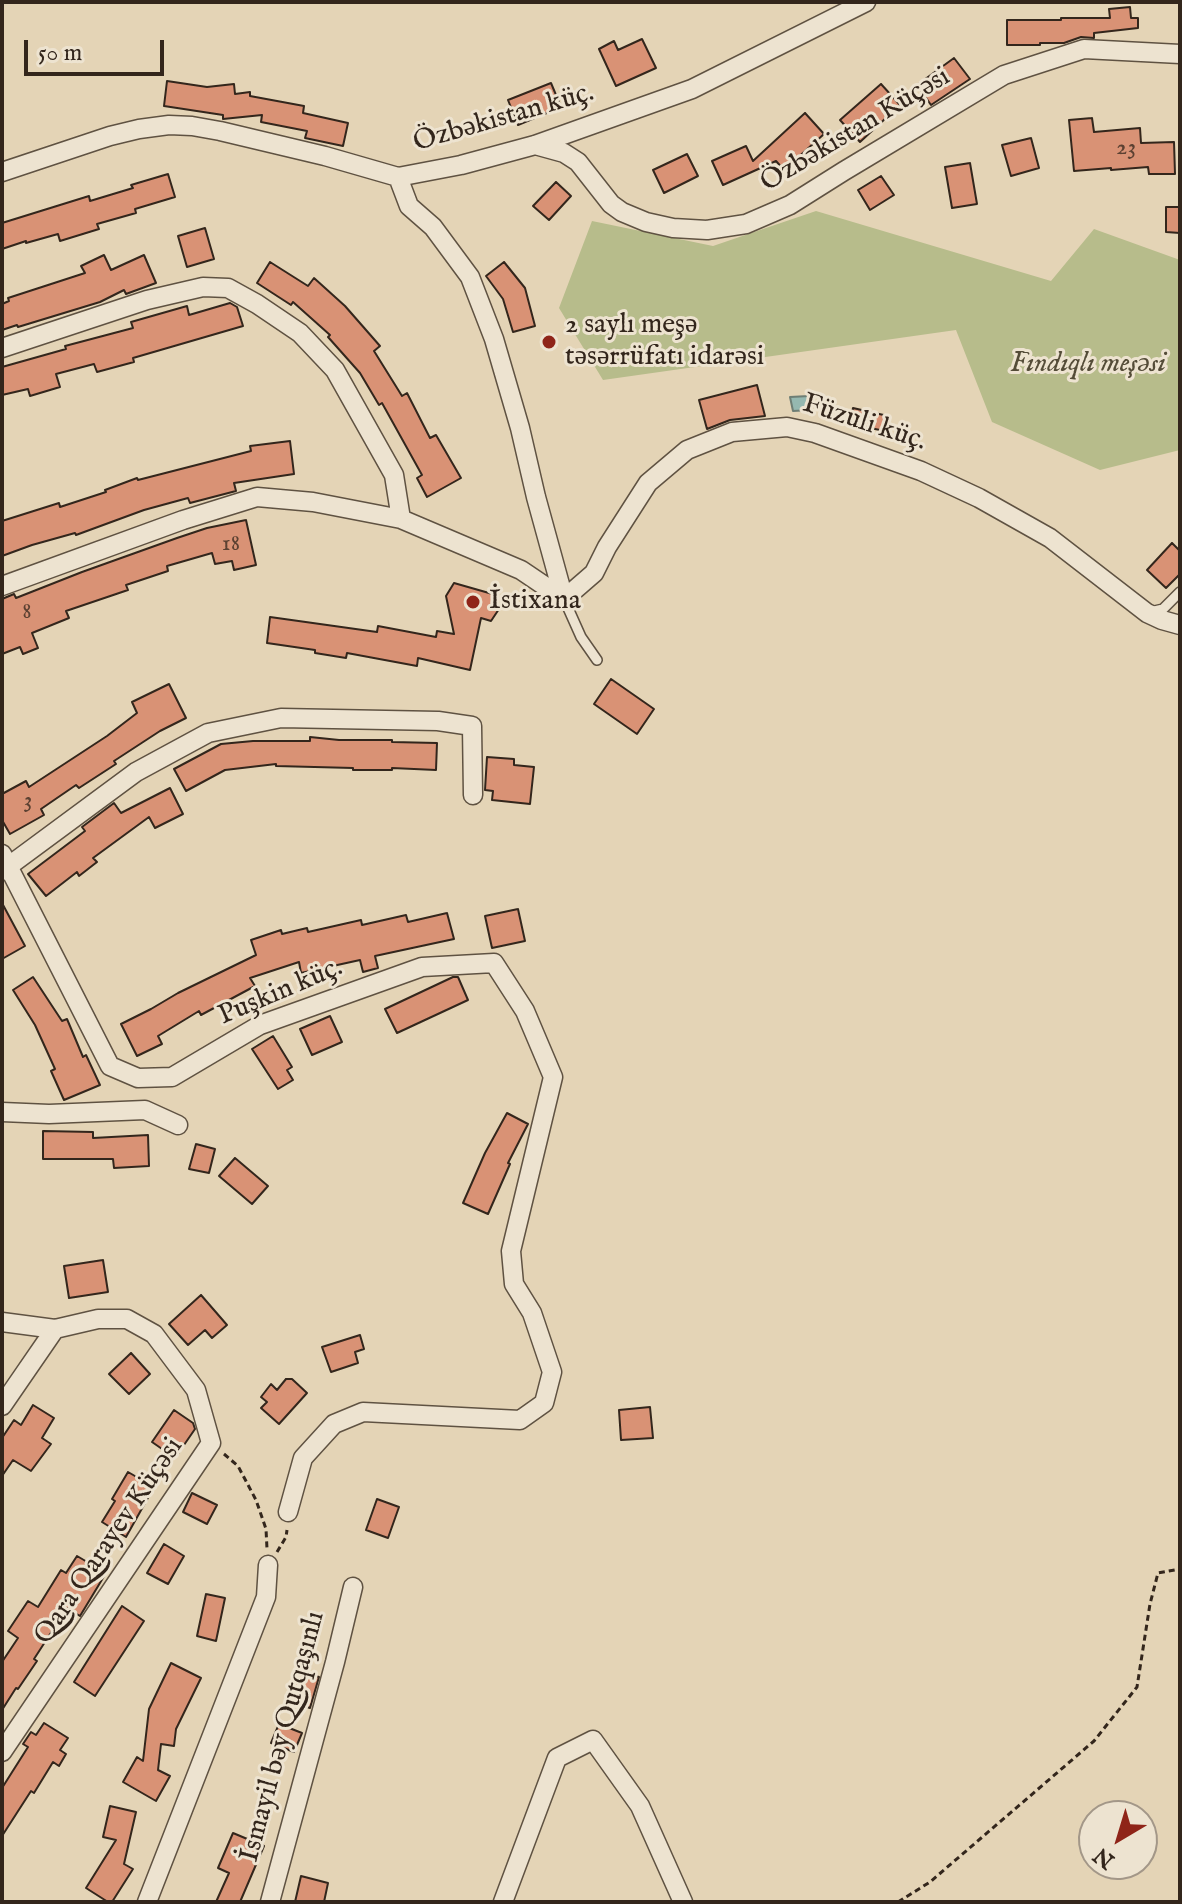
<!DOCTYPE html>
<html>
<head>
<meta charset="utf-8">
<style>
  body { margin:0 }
  #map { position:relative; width:1182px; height:1904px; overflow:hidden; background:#e4d4b6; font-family:"IM FELL English",serif }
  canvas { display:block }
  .frame { position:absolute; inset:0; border:4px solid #33261c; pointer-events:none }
  .north { position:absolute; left:1078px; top:1800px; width:80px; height:80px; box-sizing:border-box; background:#ede3d0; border:2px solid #a39788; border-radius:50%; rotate:218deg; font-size:22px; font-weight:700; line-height:32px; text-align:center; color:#33261c }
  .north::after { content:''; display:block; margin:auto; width:28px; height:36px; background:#8f2418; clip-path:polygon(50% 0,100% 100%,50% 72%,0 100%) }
  .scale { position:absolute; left:24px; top:40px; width:140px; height:36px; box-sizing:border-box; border:4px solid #33261c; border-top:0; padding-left:10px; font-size:24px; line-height:28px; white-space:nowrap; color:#33261c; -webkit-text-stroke:6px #ede3d0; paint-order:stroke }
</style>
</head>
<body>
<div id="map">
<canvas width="1182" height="1904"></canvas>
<div class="frame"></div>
<div class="north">N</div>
<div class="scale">50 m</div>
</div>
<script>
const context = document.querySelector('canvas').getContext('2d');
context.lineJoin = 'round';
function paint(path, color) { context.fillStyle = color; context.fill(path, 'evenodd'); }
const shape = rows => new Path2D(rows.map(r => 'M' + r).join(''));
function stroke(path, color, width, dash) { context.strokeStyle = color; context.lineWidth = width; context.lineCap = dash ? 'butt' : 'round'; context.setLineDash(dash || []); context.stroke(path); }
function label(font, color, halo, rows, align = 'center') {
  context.font = font + ' "IM FELL English",serif'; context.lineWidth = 6; context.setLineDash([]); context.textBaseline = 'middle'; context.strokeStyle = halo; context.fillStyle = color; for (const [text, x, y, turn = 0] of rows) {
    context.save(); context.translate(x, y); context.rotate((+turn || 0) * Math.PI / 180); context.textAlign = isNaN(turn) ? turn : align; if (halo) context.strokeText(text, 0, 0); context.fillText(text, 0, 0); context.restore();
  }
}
paint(shape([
  [816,211,1051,281,1094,229,1180,260,1180,450,1100,470,992,422,956,330,603,380,559,308,592,221,713,246]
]), '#b7bc8b');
const water = shape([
  [809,396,811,410,793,411,790,397,809,396]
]);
paint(water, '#95b8b0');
stroke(water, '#6e7e75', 2);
const building = shape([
  [1130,7,1131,18,1138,18,1138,28,1094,33,1094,38,1081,37,1064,43,1040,43,1040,45,1007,45,1007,20,1061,20,1061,18,1110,18,1109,9,1130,7],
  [642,39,656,68,616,86,599,49,614,41,618,50,642,39],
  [954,58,970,79,931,105,917,85,954,58],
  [167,81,207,87,234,84,235,94,250,92,250,96,304,106,303,113,348,123,343,146,305,138,307,131,261,122,262,115,223,119,223,115,164,106,167,81],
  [551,83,561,107,518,125,508,100,551,83],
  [881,84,900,105,860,142,840,120,881,84],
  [805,113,824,134,784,170,776,161,723,185,712,161,746,146,753,161,805,113],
  [1092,118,1094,132,1140,128,1141,143,1174,142,1175,174,1149,174,1148,167,1111,170,1111,168,1074,171,1069,120,1092,118],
  [1031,138,1039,168,1011,176,1002,145,1031,138],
  [687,154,698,176,664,193,653,170,687,154],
  [970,163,977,204,952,208,945,167,970,163],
  [168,174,175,197,135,209,136,213,97,224,99,229,60,241,58,234,26,243,26,241,2,249,2,223,89,196,90,201,133,188,131,185,168,174],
  [881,176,894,195,870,210,858,190,881,176],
  [556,182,571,196,549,220,533,206,556,182],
  [1166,207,1180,207,1180,233,1166,232,1166,207],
  [205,228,214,259,187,267,178,236,205,228],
  [104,255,111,270,144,255,156,283,126,294,124,290,100,302,18,327,17,325,2,330,2,304,9,301,8,298,85,273,81,266,104,255],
  [270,262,308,286,314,278,345,306,380,346,374,351,402,396,407,393,430,438,436,435,461,478,427,497,417,478,422,475,382,403,379,405,360,373,328,337,330,335,293,302,291,305,257,283,270,262],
  [504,262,525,288,535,326,513,332,503,299,486,276,504,262],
  [230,303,237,307,243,326,133,358,134,362,97,372,94,364,56,374,60,387,30,396,28,389,2,395,2,367,66,349,65,346,133,328,131,322,187,306,189,315,230,303],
  [757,385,765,416,730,420,707,429,699,400,757,385],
  [853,408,888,416,885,431,850,424,853,408],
  [290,441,294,474,234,483,236,491,190,503,188,498,144,510,76,535,75,533,32,545,2,556,2,521,59,503,60,507,106,492,105,490,137,478,138,480,251,451,250,446,290,441],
  [246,520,256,565,234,570,232,561,215,564,212,553,167,566,168,571,126,585,128,590,66,611,69,618,32,633,38,648,23,654,20,647,2,654,2,599,14,594,16,598,82,572,177,538,207,528,246,520],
  [1172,543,1180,551,1180,574,1166,588,1147,570,1172,543],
  [454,583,496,595,499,609,491,621,481,618,470,670,418,658,417,666,347,653,346,658,315,653,315,650,267,643,270,617,377,632,378,626,436,637,437,631,454,634,446,596,454,583],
  [611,679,654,709,637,734,594,704,611,679],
  [169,684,186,718,160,731,114,761,116,764,79,788,76,785,41,809,44,815,10,834,2,820,2,794,26,781,29,787,107,736,137,713,132,702,169,684],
  [310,737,339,740,392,740,392,742,437,743,436,770,392,768,392,770,353,770,353,768,276,766,276,764,225,770,186,791,174,769,221,744,253,741,310,741,310,737],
  [487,757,514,759,514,765,534,767,530,804,492,800,493,791,485,790,487,757],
  [170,788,183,814,155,828,149,817,93,858,97,862,79,876,77,872,46,896,28,874,85,831,82,827,114,803,121,813,170,788],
  [2,903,25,946,2,959,2,903],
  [518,909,525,941,492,948,485,916,518,909],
  [447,913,454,939,375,956,378,968,363,972,360,960,301,973,299,962,250,978,255,986,201,1015,199,1011,158,1036,162,1044,137,1056,121,1024,151,1009,178,993,256,955,251,940,281,930,282,934,307,928,308,932,361,920,362,925,406,915,408,922,447,913],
  [33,977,62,1021,67,1019,83,1057,86,1055,100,1085,64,1100,51,1071,55,1069,35,1025,13,990,33,977],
  [453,977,458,977,468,1000,397,1033,385,1009,453,977],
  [330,1016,342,1042,312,1055,300,1029,330,1016],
  [273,1036,292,1067,287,1070,293,1080,278,1089,252,1049,273,1036],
  [507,1113,528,1124,508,1163,510,1164,488,1214,463,1203,485,1153,507,1113],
  [43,1131,93,1132,93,1138,148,1135,149,1166,114,1168,113,1159,43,1159,43,1131],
  [196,1144,215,1149,209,1173,189,1169,196,1144],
  [235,1158,268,1186,252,1204,219,1176,235,1158],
  [103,1260,108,1292,69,1298,64,1266,103,1260],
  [201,1295,227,1325,212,1338,205,1330,188,1345,169,1324,201,1295],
  [360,1335,364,1349,355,1352,358,1363,331,1372,322,1347,360,1335],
  [131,1353,150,1374,129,1394,109,1374,131,1353],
  [286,1379,292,1379,307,1393,279,1424,261,1408,267,1402,261,1397,271,1384,277,1390,286,1379],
  [33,1405,54,1418,42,1438,51,1444,31,1471,13,1460,2,1476,2,1438,14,1420,21,1425,33,1405],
  [650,1407,653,1438,621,1440,619,1410,650,1407],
  [174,1410,193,1423,195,1429,175,1458,152,1442,174,1410],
  [128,1472,154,1487,126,1537,102,1522,115,1501,112,1499,128,1472],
  [192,1493,217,1505,207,1524,183,1512,192,1493],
  [377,1499,399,1507,388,1538,366,1530,377,1499],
  [164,1544,184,1556,168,1584,147,1573,164,1544],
  [77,1556,106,1573,80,1616,67,1608,34,1659,37,1661,18,1689,16,1688,2,1710,2,1662,18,1638,8,1631,28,1601,38,1607,61,1570,66,1573,77,1556],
  [206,1594,225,1598,216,1641,197,1636,206,1594],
  [122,1606,144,1621,95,1696,74,1682,122,1606],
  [171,1663,201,1678,176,1729,174,1746,161,1744,158,1770,170,1776,156,1801,123,1782,137,1757,143,1761,149,1709,171,1663],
  [298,1671,319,1677,310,1708,290,1702,298,1671],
  [44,1723,68,1738,60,1750,66,1754,59,1766,53,1762,34,1793,31,1791,2,1836,2,1788,28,1747,23,1744,31,1732,36,1735,44,1723],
  [279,1724,302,1733,294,1752,271,1743,279,1724],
  [110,1806,136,1812,124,1864,133,1869,112,1902,108,1902,86,1888,116,1840,103,1837,110,1806],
  [233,1833,264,1846,240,1902,216,1902,229,1873,218,1868,233,1833],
  [301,1876,328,1883,324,1902,295,1902,301,1876]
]);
paint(building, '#d99275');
stroke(building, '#33261c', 2);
const service = shape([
  [564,599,581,637,597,660],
  [1150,612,1163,609,1180,592]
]);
const minor = shape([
  [535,145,564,153,578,162,611,204,622,212,646,222,673,228,707,230,746,224,790,205,844,171,1004,75,1084,49,1180,54],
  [2,172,110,136,139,129,169,125,192,126,220,131,325,156,398,177,461,165,535,145,692,89,866,2],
  [398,177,409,206,433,227,470,277,494,339,520,428,536,497,564,599],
  [2,348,147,300,203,287,228,288,257,304,300,333,335,370,394,475,401,519],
  [2,586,183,520,257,497,313,502,401,519,521,570,564,599],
  [564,599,594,573,607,547,648,483,687,450,732,432,787,427,815,433,921,471,979,498,1050,538,1147,613,1162,620,1180,625],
  [2,854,110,1066,138,1078,172,1077,260,1025,422,967,494,963,525,1011,553,1077,511,1251,514,1284,532,1313,552,1372,544,1403,520,1420,363,1412,334,1424,303,1458,288,1512],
  [2,871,136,772,208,733,281,718,438,721,472,726,473,795],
  [2,1112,49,1114,145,1110,178,1125],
  [2,1322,55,1329,98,1319,127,1319,154,1334,196,1390,211,1443,2,1752],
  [2,1406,55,1329],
  [147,1902,266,1597,268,1565],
  [270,1902,335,1662,353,1587],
  [503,1902,557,1758,593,1740,640,1806,683,1902]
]);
stroke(service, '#5f5242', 12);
stroke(minor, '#5f5242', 21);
stroke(shape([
  [224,1454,238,1466,256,1500,266,1529,267,1549],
  [277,1552,286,1537,287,1530],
  [898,1902,930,1882,1094,1741,1137,1687,1150,1604,1158,1573,1180,1569]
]), '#33261c', 3, [6, 4]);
stroke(service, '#ede3d0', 9);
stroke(minor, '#ede3d0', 18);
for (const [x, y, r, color] of [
  [549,342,8,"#8f2418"],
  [473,602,8,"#8f2418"]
]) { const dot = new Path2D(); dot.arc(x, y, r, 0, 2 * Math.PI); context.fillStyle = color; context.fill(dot); stroke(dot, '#ede3d0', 3); }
label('24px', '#5c4132', null, [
  ["23",1126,149],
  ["18",231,545],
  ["8",27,613],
  ["3",28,802]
]);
label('28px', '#33261c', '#ede3d0', [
  ["Özbəkistan küç.",504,119,-16],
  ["Özbəkistan Küçəsi",856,131,-31],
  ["Füzuli küç.",864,424,18],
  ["Puşkin küç.",281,993,-23],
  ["Qara Qarayev Küçəsi",110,1542,-56],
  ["İsmayil bəy Qutqaşınlı",284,1737,-75]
]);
label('28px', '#33261c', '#ede3d0', [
  ["2 saylı meşə",565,326],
  ["təsərrüfatı idarəsi",565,358],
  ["İstixana",489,602]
], 'left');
label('italic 28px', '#544c38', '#ede3d0', [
  ["Fındıqlı meşəsi",1088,365]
]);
</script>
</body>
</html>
